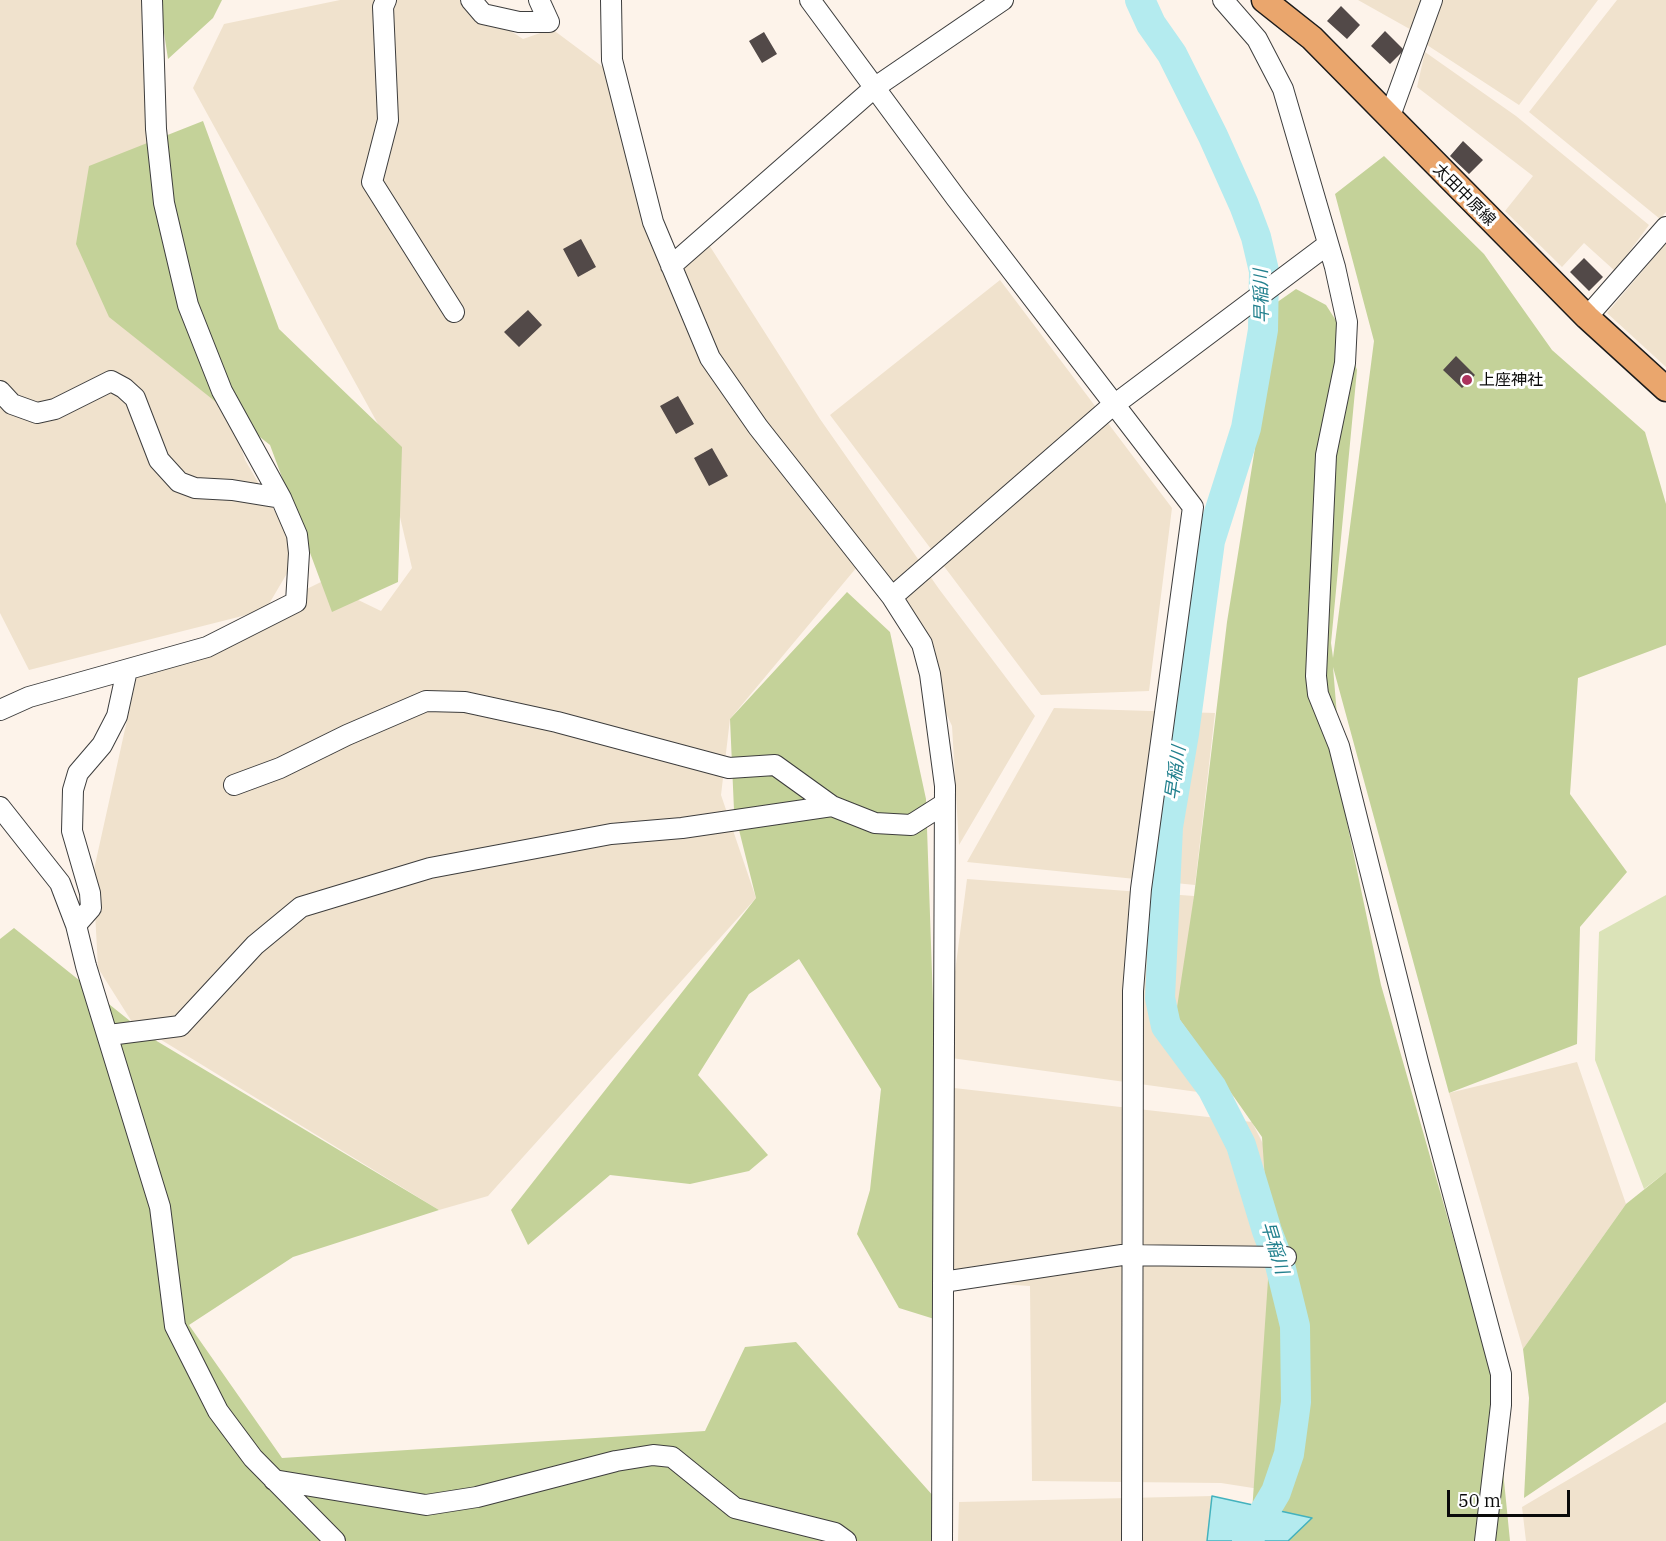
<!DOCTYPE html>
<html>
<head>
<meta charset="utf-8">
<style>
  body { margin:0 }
  #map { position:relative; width:1666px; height:1541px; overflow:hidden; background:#fdf3ea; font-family:"IBM Plex Serif",serif }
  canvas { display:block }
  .scale { position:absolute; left:1447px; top:1490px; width:123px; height:27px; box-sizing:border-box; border:3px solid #0a0a0a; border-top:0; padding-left:8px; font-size:18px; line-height:21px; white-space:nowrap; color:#0a0a0a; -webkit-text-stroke:4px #fff; paint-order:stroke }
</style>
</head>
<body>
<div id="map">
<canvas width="1666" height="1541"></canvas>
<div class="scale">50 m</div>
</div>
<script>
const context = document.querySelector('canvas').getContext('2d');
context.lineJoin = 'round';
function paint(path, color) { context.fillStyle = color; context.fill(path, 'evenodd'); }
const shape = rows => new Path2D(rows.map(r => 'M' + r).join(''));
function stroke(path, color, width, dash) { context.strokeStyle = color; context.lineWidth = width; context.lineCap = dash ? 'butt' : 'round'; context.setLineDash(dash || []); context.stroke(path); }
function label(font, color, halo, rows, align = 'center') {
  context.font = font + ' "IBM Plex Serif","Noto Sans JP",serif'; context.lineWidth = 6; context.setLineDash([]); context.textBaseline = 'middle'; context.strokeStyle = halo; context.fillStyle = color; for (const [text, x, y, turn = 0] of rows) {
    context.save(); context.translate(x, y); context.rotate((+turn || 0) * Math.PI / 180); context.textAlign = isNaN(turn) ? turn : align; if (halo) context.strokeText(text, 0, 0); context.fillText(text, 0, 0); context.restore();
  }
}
paint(shape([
  [0,0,151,0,164,203,245,460,299,553,266,609,321,582,381,611,412,568,378,424,193,88,224,24,340,0,463,0,523,39,552,29,615,76,676,261,704,237,820,419,939,589,1035,716,959,845,952,726,897,605,862,561,730,719,721,795,756,898,488,1196,439,1210,132,1022,98,968,93,874,137,675,262,611,29,670,0,613],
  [1358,0,1421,0,1415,32],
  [1436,0,1598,0,1519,105,1427,45],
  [1617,0,1666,0,1666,212,1660,219,1529,112],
  [1425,52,1516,116,1649,225,1615,271,1584,243,1562,267,1505,211,1533,176,1417,87],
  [1666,243,1666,367,1607,313],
  [1000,280,1172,508,1149,691,1041,695,830,415],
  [1054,708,1215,713,1195,885,967,862],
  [967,879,1194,896,1190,1011,1234,1097,944,1057],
  [1577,1062,1626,1204,1523,1349,1449,1093],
  [954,1088,1252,1122,1329,1275,1317,1498,1221,1483,1032,1481,1030,1286,952,1281],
  [1666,1422,1666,1541,1526,1541,1522,1507],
  [1212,1496,1207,1541,958,1541,959,1502]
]), '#f0e2cd');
paint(shape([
  [1666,895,1666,1172,1644,1189,1595,1060,1599,932]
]), '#dbe3b8');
paint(shape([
  [159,0,222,0,213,18,168,59],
  [203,121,279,329,402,447,398,582,332,612,270,445,109,317,76,244,89,166],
  [1384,156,1484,254,1552,350,1645,432,1666,504,1666,645,1578,678,1570,794,1627,872,1580,927,1577,1044,1449,1093,1333,667,1345,813,1381,985,1494,1380,1510,1541,1250,1541,1270,1251,1262,1137,1176,1014,1194,896,1227,622,1255,448,1256,317,1296,289,1326,305,1344,333,1357,370,1331,643,1333,658,1374,341,1335,194],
  [847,592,890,632,926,799,944,1322,899,1308,857,1234,870,1190,881,1089,799,959,749,994,698,1075,768,1155,749,1171,690,1184,610,1175,528,1245,511,1210,756,898,734,810,730,719],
  [14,928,150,1037,439,1210,293,1257,189,1325,282,1458,705,1431,745,1347,796,1342,943,1507,942,1541,0,1541,0,939],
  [1666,1172,1666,1402,1524,1498,1529,1398,1523,1349,1626,1204]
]), '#c4d299');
const water = shape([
  [1212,1496,1312,1518,1288,1541,1207,1541,1212,1496]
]);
paint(water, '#b4ebef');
stroke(water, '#43b2be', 1.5);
stroke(shape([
  [1140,0,1151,24,1172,54,1213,136,1244,205,1256,237,1264,271,1263,330,1246,428,1210,541,1184,734,1168,827,1160,998,1166,1026,1212,1088,1241,1145,1267,1231,1280,1265,1295,1326,1296,1402,1289,1454,1276,1492,1247,1541]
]), '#b4ebef', 30);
paint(shape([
  [1341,6,1360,25,1347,39,1327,21],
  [1385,31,1404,50,1390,64,1371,46],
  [764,32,777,54,762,63,749,41],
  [1463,141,1483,160,1469,174,1450,156],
  [581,239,596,267,578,277,563,249],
  [1584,258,1603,277,1589,291,1570,272],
  [528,310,542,325,519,347,504,332],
  [1456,356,1475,375,1462,388,1443,370],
  [678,396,694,424,676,434,660,406],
  [712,448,728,476,709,486,694,458]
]), '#524948');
const minor = shape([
  [386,0,383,7,388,120,372,182,454,312],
  [471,0,483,14,519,22,549,22],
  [539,0,549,22],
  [611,0,612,60,653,222,710,358,758,427,892,597,922,644,930,674,945,786,942,1541],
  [810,0,956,198,1193,507,1141,889,1133,991,1132,1541],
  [1223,0,1257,39,1283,89,1335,267,1347,322,1345,363,1326,455,1316,676,1318,694,1339,746,1418,1062,1501,1374,1501,1405,1485,1541],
  [1390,116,1432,0],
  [671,266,874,88,1003,0],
  [1587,317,1666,227],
  [0,391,12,404,37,413,55,409,111,381,124,388,135,398,159,460,179,482,195,488,232,490,281,498],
  [892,597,1106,411,1327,245],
  [0,710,29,697,207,647,296,602,299,553,297,535,281,498,222,391,188,305,164,203,156,129,152,0],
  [234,785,280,768,347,735,426,701,465,702,557,722,729,768,775,765,832,806,875,823,911,825,944,804],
  [0,807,60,883,76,925,86,966,160,1207,175,1326,218,1411,253,1458,335,1541],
  [76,925,91,908,90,893,72,831,73,790,78,773,102,745,117,716,127,670],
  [109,1035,180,1026,255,945,301,907,430,868,611,834,682,828,832,806],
  [943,1282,1122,1255,1286,1257],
  [274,1480,426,1505,477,1497,616,1461,653,1455,672,1457,735,1508,835,1533,846,1541]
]);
const major = shape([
  [1264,0,1312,38,1587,317,1666,389]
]);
stroke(minor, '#3d3d3d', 22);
stroke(major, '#1b1b1b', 27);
stroke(minor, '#fff', 20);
stroke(major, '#eaa66d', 24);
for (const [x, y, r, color] of [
  [1467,380,6,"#ab325d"]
]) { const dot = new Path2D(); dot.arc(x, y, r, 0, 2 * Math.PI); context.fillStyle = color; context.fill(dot); stroke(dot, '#fff', 2); }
label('16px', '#0a0a0a', '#fff', [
  ["太田中原線",1464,195,45]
]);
label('16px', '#0a0a0a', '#fff', [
  ["上座神社",1479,380]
], 'left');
label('italic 18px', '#22808e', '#fff', [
  ["早稲川",1262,296,-91],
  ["早稲川",1176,773,-82],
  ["早稲川",1274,1248,73]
]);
</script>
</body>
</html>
